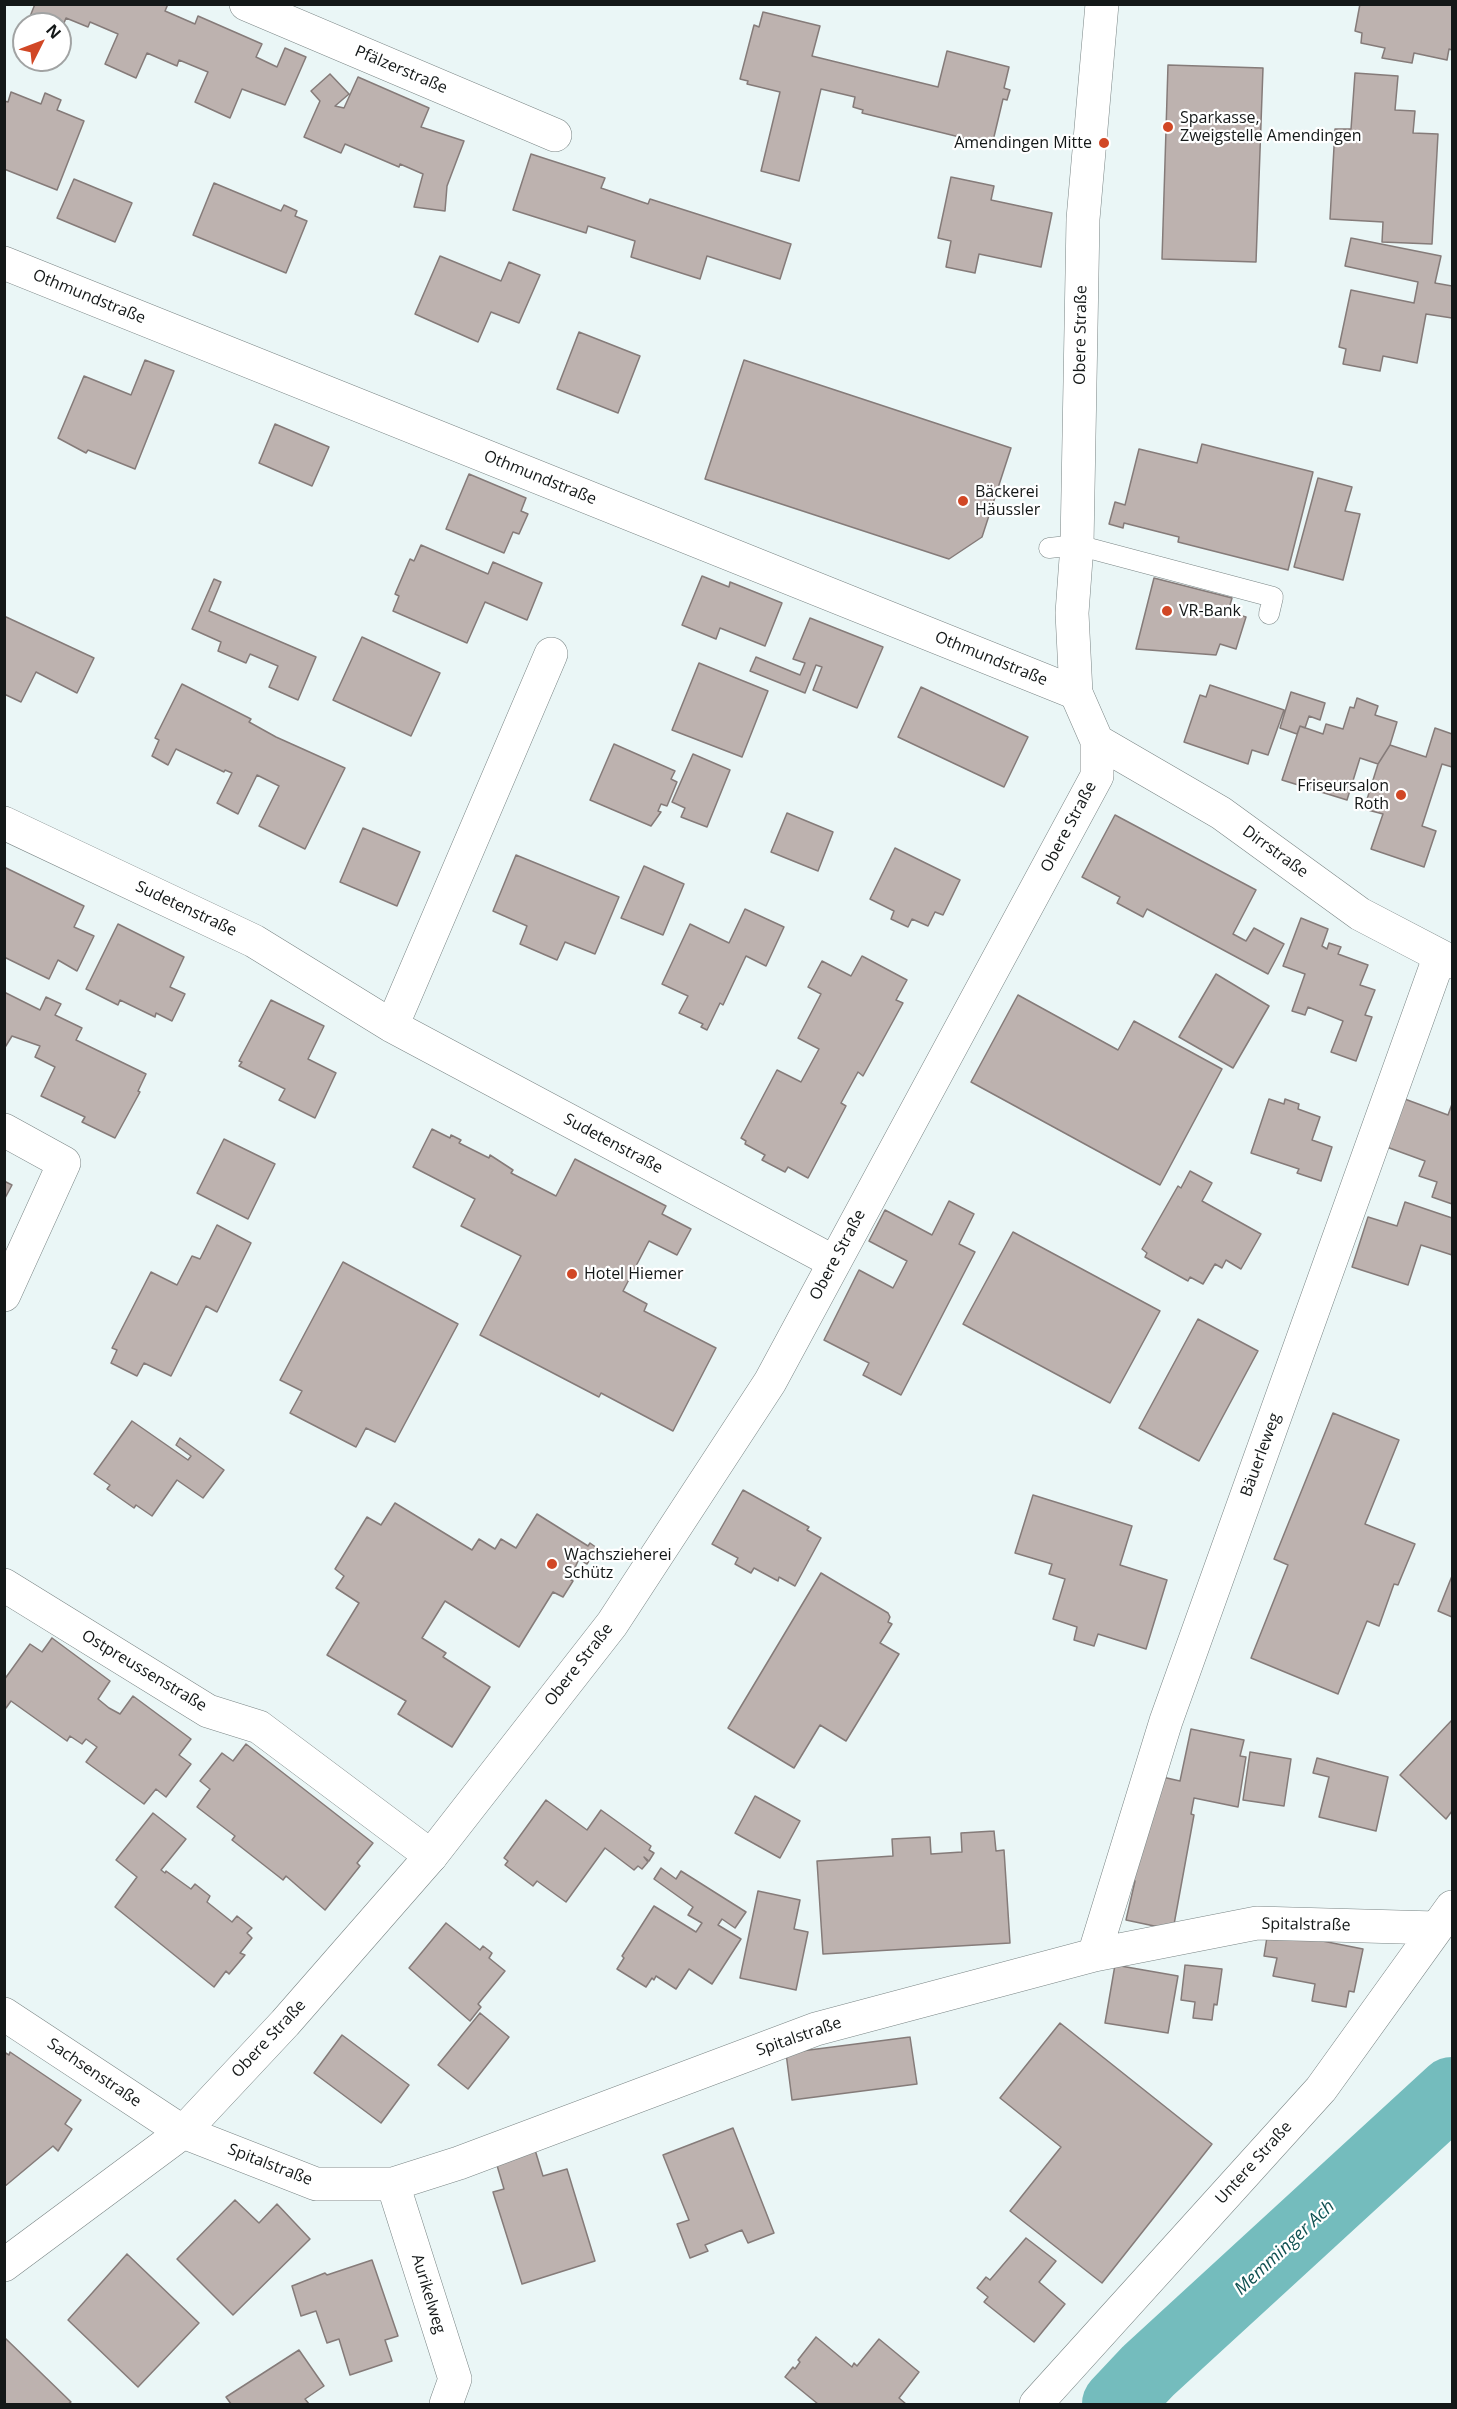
<!DOCTYPE html>
<html>
<head>
<meta charset="utf-8">
<style>
  body { margin:0 }
  #map { position:relative; width:1457px; height:2409px; overflow:hidden; background:#eaf6f6; font-family:"Open Sans",sans-serif }
  canvas { display:block }
  .frame { position:absolute; inset:0; border:6px solid #141818; pointer-events:none }
  .north { position:absolute; left:12px; top:12px; width:60px; height:60px; box-sizing:border-box; background:#fff; border:2px solid #a1a3a3; border-radius:50%; rotate:48deg; font-size:16px; font-weight:700; line-height:24px; text-align:center; color:#141818 }
  .north::after { content:''; display:block; margin:auto; width:21px; height:27px; background:#d14725; clip-path:polygon(50% 0,100% 100%,50% 72%,0 100%) }
</style>
</head>
<body>
<div id="map">
<canvas width="1457" height="2409"></canvas>
<div class="frame"></div>
<div class="north">N</div>
</div>
<script>
const context = document.querySelector('canvas').getContext('2d');
context.lineJoin = 'round';
const shape = rows => new Path2D(rows.map(r => 'M' + r).join(''));
function stroke(path, color, width, dash) { context.strokeStyle = color; context.lineWidth = width; context.lineCap = dash ? 'butt' : 'round'; context.setLineDash(dash || []); context.stroke(path); }
function paint(path, color) { context.fillStyle = color; context.fill(path, 'evenodd'); }
function label(font, color, halo, rows, align = 'center') {
  context.font = font + ' "Open Sans",sans-serif'; context.lineWidth = 4.5; context.setLineDash([]); context.textBaseline = 'middle'; context.strokeStyle = halo; context.fillStyle = color; for (const [text, x, y, turn = 0] of rows) {
    context.save(); context.translate(x, y); context.rotate((+turn || 0) * Math.PI / 180); context.textAlign = isNaN(turn) ? turn : align; if (halo) context.strokeText(text, 0, 0); context.fillText(text, 0, 0); context.restore();
  }
}
stroke(shape([
  [1117,2404,1148,2371,1452,2092]
]), '#74bcbd', 70);
const building = shape([
  [35,4,168,4,165,11,195,24,198,16,262,44,256,57,277,67,285,48,306,57,285,105,242,89,230,118,195,102,208,72,179,60,177,66,147,53,136,78,105,64,118,34,90,22,88,27,66,18,60,33,60,24,27,24,35,4],
  [1360,4,1452,4,1452,50,1449,49,1447,60,1414,53,1412,63,1382,58,1385,48,1361,43,1362,33,1355,31,1360,4],
  [763,12,820,26,812,56,938,87,947,51,1009,67,1004,88,1010,90,1007,100,1003,99,992,145,862,113,863,110,853,107,855,97,821,89,799,181,761,171,780,92,747,84,748,81,740,79,754,25,759,27,763,12],
  [1168,65,1263,68,1256,262,1162,259,1168,65],
  [1355,73,1398,76,1395,110,1415,111,1413,133,1438,134,1432,244,1382,242,1383,222,1330,219,1335,129,1351,129,1355,73],
  [330,74,349,94,335,106,344,108,358,77,429,108,421,127,464,141,447,186,445,211,414,207,423,174,400,164,399,167,345,144,341,153,304,137,320,101,311,91,330,74],
  [11,92,41,104,45,93,61,100,57,110,84,121,57,190,4,169,4,101,8,102,11,92],
  [531,154,605,178,601,188,648,204,650,199,791,244,780,279,707,256,700,279,631,257,635,241,588,226,586,233,513,210,531,154],
  [951,177,994,186,991,200,1052,213,1041,267,979,254,975,273,946,267,951,241,938,238,951,177],
  [74,179,132,203,115,242,57,218,74,179],
  [214,183,281,211,284,205,297,211,295,216,307,221,286,273,193,235,214,183],
  [1351,238,1441,256,1435,283,1452,286,1452,318,1426,314,1417,363,1383,356,1380,371,1343,364,1346,349,1339,347,1351,290,1414,303,1418,282,1345,266,1351,238],
  [440,256,501,281,509,262,540,275,519,323,491,312,478,342,415,314,440,256],
  [579,332,640,356,618,413,557,389,579,332],
  [145,360,174,371,135,469,88,450,86,453,58,438,84,376,131,395,145,360],
  [744,360,1011,448,982,537,949,559,705,479,744,360],
  [275,424,329,447,312,486,259,463,275,424],
  [1202,444,1313,472,1288,570,1178,542,1179,537,1124,523,1123,528,1109,524,1115,502,1125,505,1139,449,1197,463,1202,444],
  [469,474,526,498,521,511,528,514,519,534,513,532,504,553,446,529,469,474],
  [1318,478,1352,487,1345,511,1360,514,1343,580,1294,567,1318,478],
  [421,545,488,574,493,562,542,583,527,620,485,602,467,643,393,611,399,596,395,594,410,559,414,561,421,545],
  [702,576,729,587,730,582,782,603,765,646,720,628,716,639,682,625,702,576],
  [1154,578,1232,598,1228,612,1246,617,1236,649,1220,644,1216,655,1136,649,1154,578],
  [214,579,221,582,209,611,316,657,298,700,269,687,278,666,250,654,246,663,218,651,221,642,192,629,214,579],
  [4,616,94,658,77,693,36,672,21,702,4,694,4,616],
  [810,618,883,647,857,708,813,690,822,667,816,665,805,693,750,671,756,657,800,675,805,663,793,659,810,618],
  [362,637,440,673,411,736,333,700,362,637],
  [699,663,768,691,742,757,672,730,699,663],
  [182,684,251,719,249,722,276,737,345,768,305,849,259,826,279,786,257,775,238,814,217,803,232,773,225,770,224,772,176,749,168,765,152,756,159,740,155,738,182,684],
  [1210,685,1284,710,1268,755,1252,750,1248,764,1184,742,1200,695,1206,697,1210,685],
  [921,687,1028,737,1004,787,898,737,921,687],
  [1291,692,1325,703,1320,720,1309,716,1305,728,1300,726,1297,734,1280,728,1291,692],
  [1357,698,1378,706,1375,715,1397,722,1390,745,1378,764,1360,758,1347,800,1282,780,1300,726,1323,734,1326,724,1343,729,1350,707,1354,708,1357,698],
  [1435,728,1452,734,1452,767,1442,764,1422,826,1436,831,1424,867,1371,849,1383,814,1364,809,1378,764,1390,745,1426,757,1435,728],
  [614,744,675,771,671,779,677,782,667,806,661,804,658,811,661,812,651,826,590,800,614,744],
  [693,754,730,770,707,827,681,817,685,808,672,802,693,754],
  [787,813,833,832,818,871,771,852,787,813],
  [1115,815,1256,890,1233,934,1246,941,1254,928,1284,944,1268,974,1147,909,1143,917,1117,903,1120,897,1082,877,1115,815],
  [363,828,420,852,397,906,340,882,363,828],
  [895,848,960,880,943,915,935,912,928,926,912,919,908,927,891,919,894,911,870,899,895,848],
  [516,855,619,897,595,954,565,942,557,960,520,944,527,926,493,911,516,855],
  [644,866,684,884,663,935,621,918,644,866],
  [4,867,84,906,74,927,94,936,77,971,58,960,49,979,4,957,4,867],
  [745,909,784,927,766,966,746,956,723,1005,720,1003,707,1030,701,1027,703,1024,679,1013,688,996,662,984,690,924,729,943,745,909],
  [1301,918,1328,929,1322,946,1327,949,1329,943,1341,947,1338,954,1368,965,1360,985,1375,990,1365,1015,1372,1017,1356,1061,1331,1052,1343,1021,1308,1007,1305,1015,1292,1011,1305,974,1283,966,1301,918],
  [118,924,184,957,170,987,185,994,172,1021,156,1013,155,1017,120,1000,118,1005,86,989,118,924],
  [862,956,907,980,896,1000,903,1003,863,1076,858,1072,841,1103,846,1106,808,1178,788,1167,785,1172,762,1160,765,1155,745,1144,746,1141,741,1138,777,1070,801,1082,819,1049,798,1038,821,994,808,987,822,961,851,976,862,956],
  [1216,974,1269,1006,1233,1068,1179,1037,1216,974],
  [4,992,40,1010,46,997,61,1004,55,1015,82,1028,76,1040,146,1074,138,1091,140,1092,115,1138,82,1122,85,1117,41,1096,55,1067,35,1057,40,1046,12,1036,4,1049,4,992],
  [1018,995,1118,1050,1134,1021,1222,1069,1160,1185,971,1082,1018,995],
  [271,1000,324,1026,308,1059,336,1073,315,1118,279,1100,285,1089,239,1066,242,1062,239,1061,271,1000],
  [1402,1098,1448,1115,1452,1104,1452,1204,1432,1197,1437,1182,1419,1176,1425,1161,1384,1146,1402,1098],
  [1269,1099,1284,1104,1285,1099,1299,1104,1298,1109,1320,1117,1312,1140,1332,1147,1321,1181,1297,1173,1299,1169,1251,1153,1269,1099],
  [432,1129,450,1138,451,1135,461,1140,459,1143,489,1158,490,1155,513,1170,511,1173,556,1196,575,1159,666,1206,662,1214,691,1229,677,1255,649,1241,623,1291,647,1304,644,1311,716,1348,673,1431,601,1393,599,1397,480,1335,521,1256,461,1226,475,1199,413,1167,432,1129],
  [224,1139,275,1164,248,1219,197,1193,224,1139],
  [1190,1171,1212,1183,1202,1201,1261,1234,1241,1269,1226,1260,1222,1268,1215,1264,1203,1284,1190,1277,1188,1281,1145,1257,1147,1253,1142,1249,1178,1186,1181,1188,1190,1171],
  [4,1181,12,1185,4,1200,4,1181],
  [949,1201,974,1214,959,1244,975,1252,901,1395,863,1375,869,1363,824,1340,859,1270,893,1288,907,1261,869,1241,885,1210,932,1235,949,1201],
  [1405,1202,1452,1218,1452,1255,1421,1245,1408,1285,1352,1267,1368,1217,1397,1226,1405,1202],
  [217,1225,251,1243,217,1312,206,1306,171,1376,144,1363,137,1376,111,1363,117,1350,112,1348,151,1272,177,1285,192,1256,200,1259,217,1225],
  [1013,1232,1160,1311,1110,1403,963,1324,1013,1232],
  [343,1262,458,1324,395,1442,366,1428,356,1447,290,1413,302,1391,280,1380,343,1262],
  [1198,1319,1258,1351,1199,1461,1139,1428,1198,1319],
  [1333,1413,1399,1440,1365,1524,1415,1544,1398,1585,1394,1584,1379,1626,1367,1621,1338,1694,1251,1658,1288,1565,1274,1559,1333,1413],
  [132,1421,188,1460,191,1456,176,1445,180,1438,224,1470,203,1498,177,1480,152,1516,136,1505,134,1508,107,1489,110,1485,94,1474,132,1421],
  [743,1490,809,1527,807,1530,821,1538,795,1586,779,1577,778,1581,754,1568,751,1573,735,1564,738,1558,712,1544,743,1490],
  [1033,1495,1132,1526,1120,1565,1167,1580,1146,1649,1098,1634,1094,1646,1074,1640,1077,1627,1053,1619,1065,1579,1049,1574,1052,1564,1015,1553,1033,1495],
  [395,1503,472,1550,479,1539,495,1549,501,1539,516,1548,537,1514,588,1546,590,1543,597,1548,587,1564,579,1559,572,1574,568,1572,565,1576,573,1581,563,1597,553,1592,519,1647,445,1601,422,1638,446,1653,443,1657,490,1687,452,1747,398,1714,406,1701,327,1655,359,1603,336,1588,344,1576,335,1569,367,1517,381,1525,395,1503],
  [821,1573,888,1613,890,1617,888,1622,892,1624,880,1643,899,1654,846,1741,820,1725,794,1768,728,1728,821,1573],
  [1452,1576,1452,1617,1438,1611,1452,1576],
  [52,1638,110,1681,98,1699,109,1708,120,1714,133,1696,191,1739,179,1755,191,1764,166,1797,156,1789,144,1804,86,1762,97,1747,86,1739,82,1744,70,1736,67,1741,11,1701,6,1708,4,1707,4,1680,30,1644,42,1652,52,1638],
  [1452,1720,1452,1811,1446,1819,1400,1775,1452,1720],
  [1191,1729,1244,1740,1240,1756,1246,1757,1238,1807,1194,1798,1191,1814,1194,1815,1173,1930,1126,1920,1135,1881,1129,1880,1158,1776,1180,1781,1191,1729],
  [246,1744,373,1843,357,1863,360,1866,325,1910,286,1876,283,1880,232,1840,235,1836,197,1807,210,1789,200,1781,222,1753,233,1761,246,1744],
  [1250,1752,1291,1759,1284,1806,1243,1800,1250,1752],
  [1317,1758,1388,1777,1376,1831,1319,1817,1329,1777,1313,1773,1317,1758],
  [755,1796,800,1821,780,1858,735,1833,755,1796],
  [546,1800,587,1830,601,1810,651,1846,649,1850,654,1853,649,1861,644,1857,648,1862,642,1869,638,1866,634,1870,605,1848,566,1902,537,1881,533,1886,505,1865,508,1861,504,1858,546,1800],
  [153,1813,186,1839,161,1870,165,1873,166,1871,191,1889,195,1884,210,1896,207,1902,232,1922,237,1916,252,1928,247,1933,252,1938,240,1953,245,1955,229,1974,226,1971,214,1987,115,1907,137,1877,116,1860,153,1813],
  [994,1831,996,1851,1004,1850,1010,1943,823,1954,817,1861,893,1856,892,1839,930,1837,931,1854,962,1852,961,1833,994,1831],
  [661,1868,676,1879,681,1871,746,1912,735,1928,722,1919,718,1925,741,1939,712,1984,689,1969,676,1989,656,1976,654,1980,652,1978,646,1987,617,1969,624,1958,622,1956,654,1906,696,1932,702,1923,688,1915,693,1907,654,1879,661,1868],
  [758,1891,800,1900,794,1929,808,1932,796,1990,740,1978,758,1891],
  [446,1923,480,1950,483,1946,492,1953,489,1958,505,1971,478,2004,481,2007,470,2021,409,1968,446,1923],
  [1267,1937,1307,1938,1363,1949,1354,1992,1349,1991,1346,2007,1312,2001,1315,1984,1273,1976,1277,1958,1264,1956,1267,1937],
  [1115,1965,1178,1976,1168,2033,1105,2023,1115,1965],
  [1185,1965,1222,1969,1217,2005,1214,2004,1212,2020,1193,2018,1195,2002,1181,2000,1185,1965],
  [480,2013,509,2037,468,2089,438,2065,480,2013],
  [1060,2023,1212,2144,1102,2283,1010,2211,1061,2147,1000,2098,1060,2023],
  [342,2035,409,2085,381,2123,314,2073,342,2035],
  [910,2037,917,2084,792,2100,786,2053,910,2037],
  [4,2052,9,2055,10,2052,81,2100,65,2124,72,2129,58,2151,53,2146,4,2187,4,2052],
  [733,2128,774,2233,748,2243,742,2230,705,2245,708,2251,690,2258,677,2224,689,2220,663,2155,733,2128],
  [532,2140,543,2176,567,2169,595,2261,522,2284,493,2192,504,2189,493,2152,532,2140],
  [235,2200,259,2223,277,2204,310,2239,233,2315,177,2259,235,2200],
  [1026,2238,1056,2261,1039,2282,1065,2304,1034,2342,984,2302,988,2297,977,2288,986,2277,990,2280,1026,2238],
  [127,2254,199,2323,138,2387,68,2320,127,2254],
  [372,2260,398,2336,385,2340,392,2361,350,2375,339,2339,327,2343,316,2311,301,2316,292,2286,325,2273,327,2275,372,2260],
  [816,2337,852,2367,854,2363,857,2366,879,2339,919,2372,899,2398,906,2404,818,2404,785,2377,793,2367,795,2369,800,2362,798,2360,816,2337],
  [5,2338,71,2402,68,2404,4,2404,5,2338],
  [299,2350,324,2386,305,2399,309,2404,231,2404,226,2397,299,2350]
]);
paint(building, '#bdb2af');
stroke(building, '#857b79', 1.5);
const service = shape([
  [1049,548,1077,545,1273,597,1269,614]
]);
const minor = shape([
  [246,4,555,135],
  [4,263,1076,693],
  [4,823,254,941,392,1026,834,1262],
  [392,1026,551,654],
  [4,1130,64,1163,4,1295],
  [4,1585,208,1711,259,1727,431,1856],
  [1094,1955,1166,1721,1439,958],
  [4,2014,183,2132,316,2184,393,2184,459,2163,816,2029,1094,1955,1257,1923,1436,1928],
  [393,2184,455,2379,446,2404],
  [1036,2404,1321,2089,1452,1907]
]);
const tertiary = shape([
  [1097,741,1221,813,1360,914,1452,962],
  [4,2265,183,2132,285,2023,431,1856,612,1624,770,1382,1097,776,1097,741,1076,693,1072,613,1077,545,1083,219,1102,4]
]);
stroke(service, '#7a8585', 21);
stroke(minor, '#7a8585', 34);
stroke(tertiary, '#7a8585', 34);
stroke(service, '#fff', 20);
stroke(minor, '#fff', 33);
stroke(tertiary, '#fff', 33);
for (const [x, y, r, color] of [
  [1168,127,6,"#d14725"],
  [1104,143,6,"#d14725"],
  [963,501,6,"#d14725"],
  [1167,611,6,"#d14725"],
  [1401,795,6,"#d14725"],
  [572,1274,6,"#d14725"],
  [552,1564,6,"#d14725"]
]) { const dot = new Path2D(); dot.arc(x, y, r, 0, 2 * Math.PI); context.fillStyle = color; context.fill(dot); stroke(dot, '#fff', 2); }
label('16px', '#141818', '#fff', [
  ["Pfälzerstraße",401,70,23],
  ["Othmundstraße",89,297,22],
  ["Obere Straße",1081,335,-89],
  ["Othmundstraße",540,478,22],
  ["Othmundstraße",991,659,22],
  ["Obere Straße",1069,827,-62],
  ["Dirrstraße",1275,852,36],
  ["Sudetenstraße",186,909,25],
  ["Sudetenstraße",613,1144,28],
  ["Obere Straße",838,1255,-62],
  ["Bäuerleweg",1261,1455,-70],
  ["Obere Straße",579,1665,-52],
  ["Ostpreussenstraße",144,1671,31],
  ["Spitalstraße",1306,1925,1],
  ["Spitalstraße",799,2037,-19],
  ["Obere Straße",269,2039,-47],
  ["Sachsenstraße",94,2073,34],
  ["Untere Straße",1254,2163,-48],
  ["Spitalstraße",270,2165,21],
  ["Aurikelweg",428,2294,73]
]);
label('16px', '#141818', '#fff', [
  ["Sparkasse,",1180,118],
  ["Zweigstelle Amendingen",1180,136],
  ["Amendingen Mitte",1092,143,"right"],
  ["Bäckerei",975,492],
  ["Häussler",975,510],
  ["VR-Bank",1179,611],
  ["Friseursalon",1389,786,"right"],
  ["Roth",1389,804,"right"],
  ["Hotel Hiemer",584,1274],
  ["Wachszieherei",564,1555],
  ["Schütz",564,1573]
], 'left');
label('italic 18px', '#105152', '#fff', [
  ["Memminger Ach",1285,2248,-43]
]);
</script>
</body>
</html>
